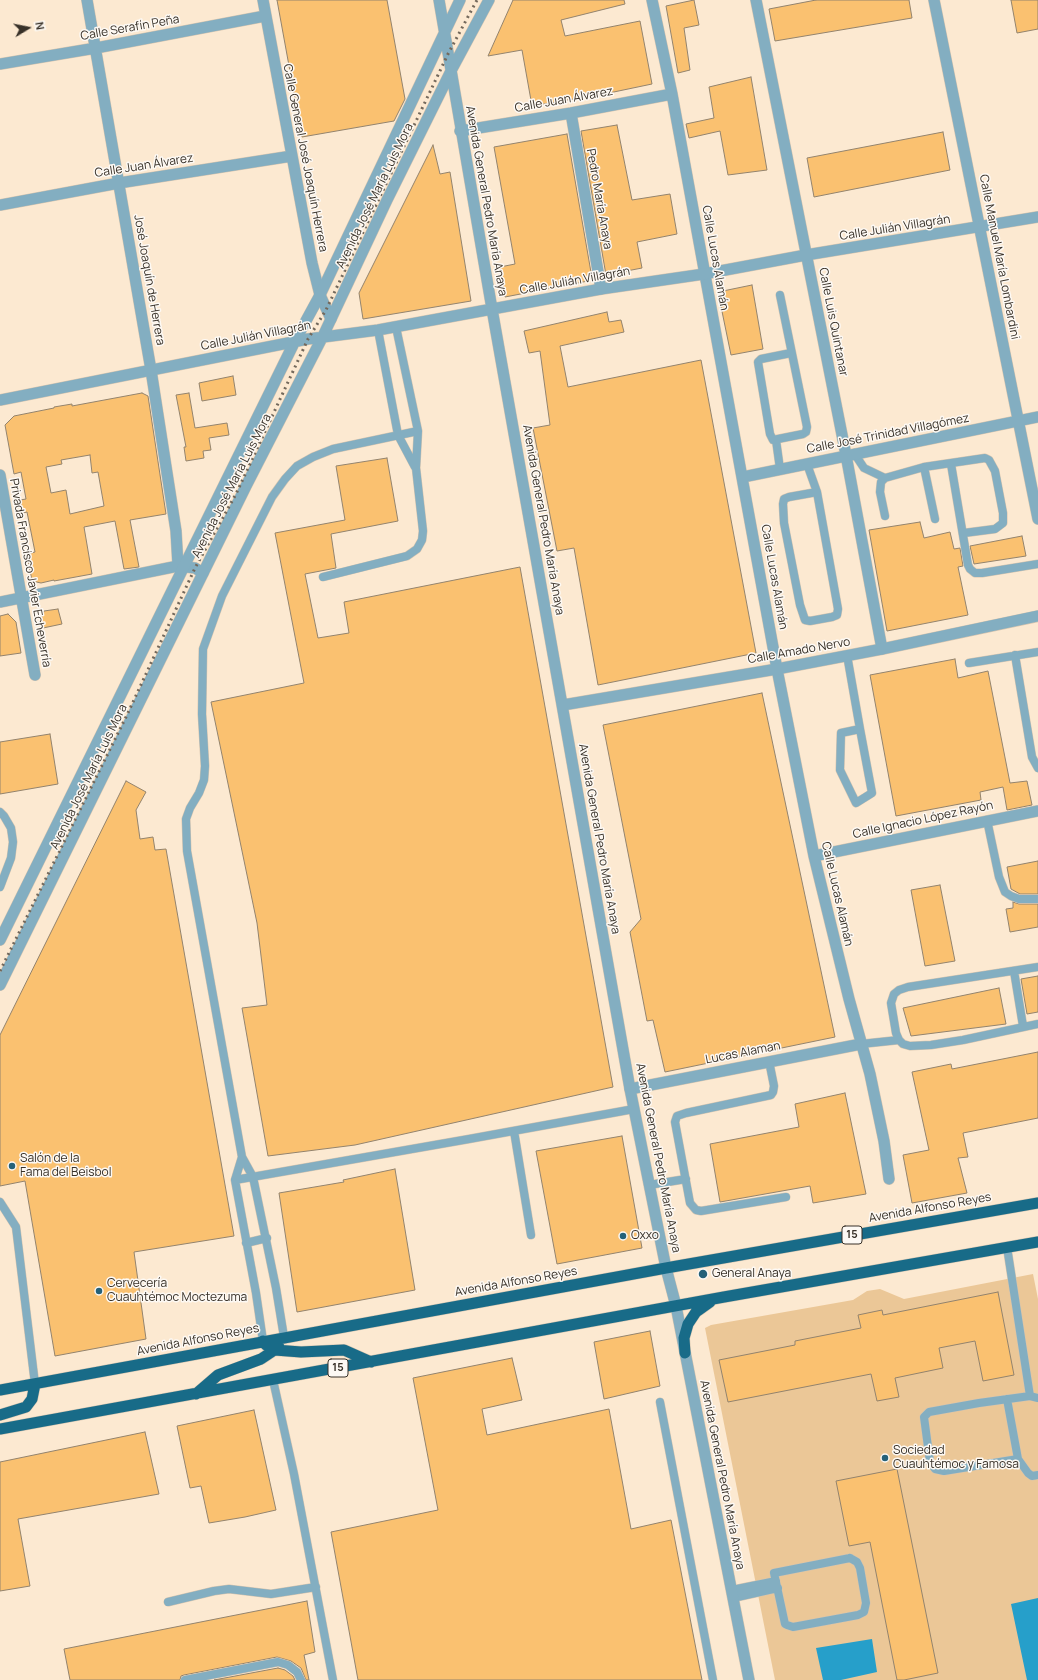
<!DOCTYPE html>
<html>
<head>
<meta charset="utf-8">
<style>
  body { margin:0 }
  #map { position:relative; width:1038px; height:1680px; overflow:hidden; background:#fce9d1; font-family:Manrope,sans-serif }
  canvas { display:block }
  .north { position:absolute; left:8px; top:8px; width:40px; height:40px; -webkit-text-stroke:3px #fdf9f4; paint-order:stroke; rotate:80deg; font-size:11px; font-weight:700; line-height:16px; text-align:center; color:#383128 }
  .north::after { content:''; display:block; margin:auto; width:14px; height:18px; background:#383128; clip-path:polygon(50% 0,100% 100%,50% 72%,0 100%) }
</style>
</head>
<body>
<div id="map">
<canvas width="1038" height="1680"></canvas>
<div class="north">N</div>
</div>
<script>
const context = document.querySelector('canvas').getContext('2d');
context.lineJoin = 'round';
function paint(path, color) { context.fillStyle = color; context.fill(path, 'evenodd'); }
const shape = rows => new Path2D(rows.map(r => 'M' + r).join(''));
function stroke(path, color, width, dash) { context.strokeStyle = color; context.lineWidth = width; context.lineCap = dash ? 'butt' : 'round'; context.setLineDash(dash || []); context.stroke(path); }
function label(font, color, halo, rows, align = 'center') {
  context.font = font + ' Manrope,sans-serif'; context.lineWidth = 3; context.setLineDash([]); context.textBaseline = 'middle'; context.strokeStyle = halo; context.fillStyle = color; for (const [text, x, y, turn = 0] of rows) {
    context.save(); context.translate(x, y); context.rotate((+turn || 0) * Math.PI / 180); context.textAlign = isNaN(turn) ? turn : align; if (halo) context.strokeText(text, 0, 0); context.fillText(text, 0, 0); context.restore();
  }
}
paint(shape([
  [1033,1274,1038,1299,1038,1680,775,1680,705,1328,711,1325,853,1300,867,1291,880,1289,904,1299]
]), '#ebc797');
paint(shape([
  [1038,1598,1038,1680,1027,1680,1011,1604],
  [872,1639,877,1672,841,1680,823,1680,816,1648]
]), '#269fca');
const building = shape([
  [277,0,387,0,405,99,394,121,302,137,277,0],
  [513,0,624,0,625,4,561,20,565,36,640,21,652,84,609,93,532,106,522,50,488,56,513,0],
  [694,0,699,25,684,28,690,70,678,73,666,6,694,0],
  [816,0,909,0,912,18,775,41,769,9,816,0],
  [1011,0,1038,0,1038,29,1017,33,1011,0],
  [751,77,767,170,728,175,720,131,689,138,686,124,714,118,709,87,751,77],
  [617,125,632,200,670,194,677,234,637,242,642,268,606,275,581,131,617,125],
  [943,132,950,170,814,197,807,158,943,132],
  [567,134,592,278,587,279,588,281,505,297,500,267,515,264,494,147,567,134],
  [433,145,440,174,450,172,471,301,363,319,359,293,433,145],
  [752,285,763,349,731,355,718,292,752,285],
  [607,312,609,322,621,320,624,332,560,346,568,387,701,360,756,653,598,685,574,548,557,551,533,428,550,425,540,351,529,353,524,331,607,312],
  [233,376,236,395,202,401,199,383,233,376],
  [142,393,148,396,166,514,130,520,139,567,124,569,115,521,84,527,92,574,54,581,54,580,41,583,32,581,27,554,35,552,27,512,23,513,20,500,26,499,21,472,14,474,5,425,14,416,54,408,54,407,72,404,72,406,142,393],
  [90,455,92,473,98,472,104,506,70,514,66,490,51,493,46,467,62,464,61,460,90,455],
  [189,393,195,428,227,423,229,435,209,438,211,450,203,451,204,458,186,461,184,447,186,447,176,395,189,393],
  [387,458,398,521,331,534,336,568,305,574,318,638,349,633,344,602,520,567,613,1087,355,1145,268,1156,242,1008,267,1005,257,923,211,702,304,683,275,533,345,520,336,466,387,458],
  [920,522,924,538,950,532,954,549,960,548,963,566,958,567,968,615,887,631,869,530,920,522],
  [1022,536,1026,556,974,564,970,546,1022,536],
  [58,609,62,624,43,628,41,619,44,611,58,609],
  [8,614,16,622,21,653,0,656,0,616,8,614],
  [955,659,958,678,988,671,1010,783,1027,781,1032,805,1007,810,1003,787,980,792,981,800,896,816,870,675,955,659],
  [762,693,835,1037,665,1072,653,1020,647,1021,630,932,641,919,603,725,762,693],
  [50,734,58,784,0,794,0,742,50,734],
  [126,781,146,792,136,810,140,839,153,837,155,850,166,849,234,1236,134,1252,146,1339,55,1356,25,1181,0,1186,0,1035,126,781],
  [1038,861,1038,894,1020,894,1011,889,1007,867,1038,861],
  [940,885,955,961,925,966,911,890,940,885],
  [1013,902,1019,904,1038,904,1038,927,1010,932,1006,909,1013,908,1013,902],
  [1038,976,1038,1012,1027,1014,1021,979,1038,976],
  [999,988,1006,1024,911,1036,903,1008,999,988],
  [1038,1052,1038,1118,963,1133,968,1157,958,1158,967,1193,912,1203,903,1155,929,1150,912,1072,951,1064,952,1069,1038,1052],
  [845,1093,866,1194,813,1203,810,1186,720,1202,710,1144,799,1127,795,1104,845,1093],
  [622,1136,642,1248,557,1264,536,1151,622,1136],
  [395,1169,415,1290,297,1312,279,1193,344,1182,343,1180,395,1169],
  [998,1292,1014,1375,983,1381,975,1341,939,1348,943,1368,895,1378,899,1397,877,1401,871,1374,728,1402,719,1360,795,1345,795,1341,861,1328,858,1315,882,1310,883,1315,998,1292],
  [650,1331,660,1386,604,1399,594,1342,650,1331],
  [512,1358,522,1400,482,1409,487,1435,609,1409,631,1529,671,1520,702,1680,358,1680,331,1532,438,1510,413,1378,512,1358],
  [254,1410,276,1510,245,1517,209,1523,201,1486,190,1488,177,1426,254,1410],
  [145,1432,159,1494,18,1519,30,1586,0,1591,0,1462,145,1432],
  [897,1469,938,1673,904,1680,897,1680,870,1542,849,1546,836,1481,897,1469],
  [307,1601,315,1652,304,1655,309,1680,306,1680,301,1668,291,1661,277,1657,184,1675,181,1676,180,1680,70,1680,64,1649,307,1601],
  [278,1668,285,1670,293,1676,295,1680,214,1680,278,1668]
]);
paint(building, '#fac170');
stroke(building, '#93836d', 1);
const service = shape([
  [780,295,807,427,806,432,803,434,773,440,770,434,758,362,761,359,791,353],
  [378,330,398,435,415,467],
  [776,440,780,469],
  [854,453,864,468,885,478],
  [807,464,817,492,838,609,837,615,832,617,810,621,805,620,800,605,784,523,783,504,784,499,789,497,817,492],
  [951,464,968,565,970,569,975,573,982,573,1038,564],
  [924,467,935,519],
  [885,516,880,492,881,482,885,478,924,467,985,458,989,460,995,471,1003,513,1003,523,995,529,964,533],
  [323,577,407,556,417,549,422,540,423,531,416,468,418,431,396,327],
  [847,655,860,729,872,793,856,803,840,770,841,733,860,729],
  [1015,655,1032,757,1038,768],
  [969,663,1038,652],
  [0,812,4,816,11,828,13,842,11,858,0,887],
  [987,820,999,877,1005,892,1011,896,1019,899,1038,899],
  [1038,967,908,987,899,990,894,994,891,1003,896,1033,899,1040,903,1044,910,1046,931,1045,963,1040,1038,1024],
  [1014,971,1023,1026],
  [861,1044,899,1040],
  [769,1061,774,1086,773,1092,771,1095,686,1113,677,1116,675,1122,690,1203,696,1210,701,1211,786,1197],
  [514,1131,531,1235],
  [242,1157,235,1180,256,1293,263,1341],
  [235,1180,469,1139,634,1109],
  [649,1185,686,1179],
  [0,1202,16,1227,35,1384],
  [246,1243,267,1238],
  [1007,1247,1030,1396],
  [284,1337,276,1288,253,1177,242,1157,187,851,186,819,190,808,199,793,204,780,205,766,202,714,203,649,222,596,272,497,285,479,297,466,313,457,333,449,418,431],
  [273,1380,294,1474,333,1680],
  [1007,1399,1018,1459,1028,1473,1032,1476,1038,1475],
  [660,1402,713,1680],
  [1018,1459,944,1471,935,1469,930,1462,924,1417,929,1412,979,1403,1030,1396,1038,1398],
  [850,1558,857,1562,860,1568,866,1603,864,1612,858,1615,793,1627,787,1625,785,1624,774,1573,850,1558],
  [732,1590,776,1581],
  [733,1598,778,1588],
  [168,1602,214,1591,229,1589,271,1594,316,1587],
  [185,1680,278,1662,288,1665,297,1672,301,1680]
]);
const minor = shape([
  [87,0,151,370,176,531,178,566],
  [263,0,312,263,320,295,331,319],
  [652,0,672,94,777,669,814,856,849,999,870,1074,884,1141,889,1179],
  [756,0,846,455,882,649],
  [934,0,1038,519],
  [0,64,96,48,265,16],
  [571,113,601,289],
  [460,131,571,113,672,94],
  [0,205,119,183,292,156],
  [0,475,35,675],
  [743,477,1038,417],
  [0,602,178,566,195,568,203,573],
  [814,856,1038,811],
  [630,1089,861,1044]
]);
const tertiary = shape([
  [439,0,492,309,630,1089,666,1268,676,1306,749,1680],
  [0,400,308,339,378,330,601,289,704,274,806,255,1038,217],
  [563,705,777,669,882,649,1038,616],
  [0,940,295,341,320,295,460,0],
  [0,985,246,486,323,336,387,200,452,69,489,0]
]);
const trunk = shape([
  [263,1341,266,1345,275,1350,301,1352,344,1350,371,1362],
  [685,1353,684,1338,688,1324,696,1312,710,1302],
  [0,1390,666,1268,1038,1203],
  [196,1394,218,1375,261,1359,279,1347],
  [0,1415,26,1407,32,1399,35,1384],
  [0,1429,724,1297,1038,1242]
]);
stroke(service, '#d5c4af', 9);
stroke(minor, '#d5c4af', 12);
stroke(tertiary, '#d5c4af', 12);
stroke(trunk, '#d5c4af', 12);
stroke(service, '#83aec1', 8);
stroke(minor, '#83aec1', 11);
stroke(tertiary, '#83aec1', 11);
stroke(trunk, '#186b88', 11);
stroke(shape([
  [0,971,127,715,195,568,236,494,308,339,326,310,448,54,477,0]
]), '#73685b', 3, [2, 4]);
for (const [x, y, r, color] of [
  [12,1166,4,"#256179"],
  [623,1236,4,"#256179"],
  [703,1274,5,"#256179"],
  [99,1291,4,"#256179"],
  [885,1458,4,"#256179"]
]) { const dot = new Path2D(); dot.arc(x, y, r, 0, 2 * Math.PI); context.fillStyle = color; context.fill(dot); stroke(dot, '#fdf9f4', 1.5); }
for (const [x, y, w] of [
  [852,1235,20],
  [338,1368,20]
]) { const box = new Path2D(); box.roundRect(x - w / 2, y - 9, w, 18, 3); context.fillStyle = '#fdf9f4'; context.fill(box); stroke(box, '#383128', 1); }
label('bold 11px', '#383128', null, [
  ["15",852,1235],
  ["15",338,1368]
]);
label('12px', '#383128', '#fdf9f4', [
  ["Calle Serafín Peña",130,28,-10],
  ["Calle Juan Álvarez",564,100,-10],
  ["Calle General José Joaquín Herrera",305,158,79],
  ["Calle Juan Álvarez",144,166,-9],
  ["Avenida José María Luis Mora",375,196,-64],
  ["Pedro María Anaya",599,199,80],
  ["Avenida General Pedro María Anaya",486,201,80],
  ["Calle Julián Villagrán",895,228,-9],
  ["Calle Manuel María Lombardini",999,257,79],
  ["Calle Lucas Alamán",715,258,80],
  ["José Joaquín de Herrera",149,280,80],
  ["Calle Julián Villagrán",575,281,-10],
  ["Calle Luis Quintanar",833,322,79],
  ["Calle Julián Villagrán",256,336,-11],
  ["Calle José Trinidad Villagómez",888,434,-11],
  ["Avenida José María Luis Mora",232,486,-63],
  ["Avenida General Pedro María Anaya",543,520,80],
  ["Privada Francisco Javier Echeverría",30,573,80],
  ["Calle Lucas Alamán",774,577,80],
  ["Calle Amado Nervo",799,651,-10],
  ["Avenida José María Luis Mora",89,777,-64],
  ["Calle Ignacio López Rayón",923,820,-12],
  ["Avenida General Pedro María Anaya",599,839,80],
  ["Calle Lucas Alamán",837,894,77],
  ["Lucas Alaman",743,1053,-11],
  ["Avenida General Pedro María Anaya",658,1158,79],
  ["Avenida Alfonso Reyes",930,1208,-10],
  ["Avenida Alfonso Reyes",516,1282,-10],
  ["Avenida Alfonso Reyes",198,1340,-11],
  ["Avenida General Pedro María Anaya",722,1475,79]
]);
label('12px', '#383128', '#fdf9f4', [
  ["Salón de la",20,1159],
  ["Fama del Beisbol",20,1173],
  ["Oxxo",631,1236],
  ["General Anaya",712,1274],
  ["Cervecería",107,1284],
  ["Cuauhtémoc Moctezuma",107,1298],
  ["Sociedad",893,1451],
  ["Cuauhtémoc y Famosa",893,1465]
], 'left');
</script>
</body>
</html>
